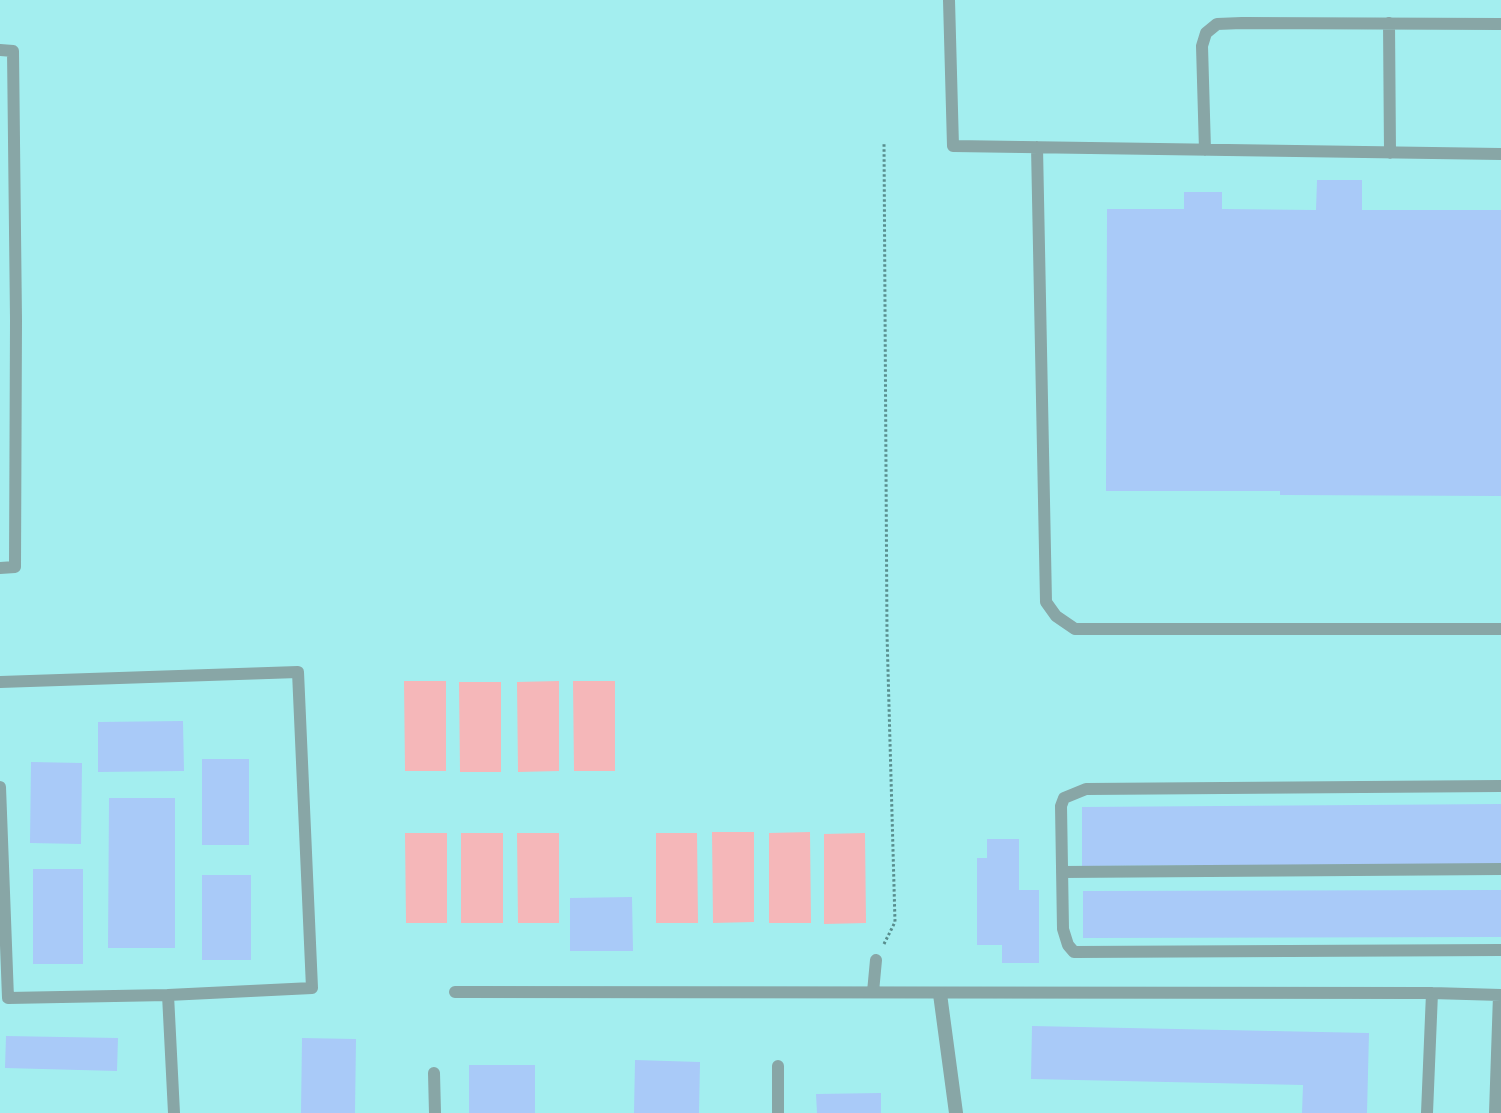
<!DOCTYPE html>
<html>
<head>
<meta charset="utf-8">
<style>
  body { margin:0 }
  canvas { display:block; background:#a3eeef }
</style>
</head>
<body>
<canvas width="1501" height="1113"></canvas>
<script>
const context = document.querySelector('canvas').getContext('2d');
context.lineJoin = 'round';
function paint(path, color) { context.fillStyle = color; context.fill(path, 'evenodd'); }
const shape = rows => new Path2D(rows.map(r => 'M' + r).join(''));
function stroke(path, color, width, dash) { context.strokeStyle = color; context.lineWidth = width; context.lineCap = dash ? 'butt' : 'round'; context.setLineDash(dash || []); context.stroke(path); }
paint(shape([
  [404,681,446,681,446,771,405,771],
  [559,681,559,771,518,772,517,682],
  [573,681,615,681,615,771,574,771],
  [459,682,501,682,501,772,460,772],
  [712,832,754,832,754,922,713,923],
  [810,832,811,923,769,923,769,833],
  [405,833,447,833,447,923,406,923],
  [461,833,503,833,503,923,461,923],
  [517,833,559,833,559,923,518,923],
  [656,833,697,833,698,923,656,923],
  [865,833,866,923,824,924,824,834]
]), '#f5b7b9');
paint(shape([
  [1317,180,1362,180,1362,210,1501,210,1501,496,1280,495,1280,491,1106,491,1107,209,1184,209,1184,192,1222,192,1222,209,1316,210],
  [183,721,184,771,98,772,98,722],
  [202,759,249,759,249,845,202,845],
  [31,762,82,763,81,844,30,843],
  [109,798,175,798,175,948,108,948],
  [1501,804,1501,864,1082,866,1082,807],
  [987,839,1019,839,1019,890,1039,890,1039,963,1002,963,1002,945,977,945,977,858,987,858],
  [33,869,83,869,83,964,33,964],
  [202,875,251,875,251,960,202,960],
  [1501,890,1501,937,1083,938,1083,891],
  [632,897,633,951,570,951,570,898],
  [1032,1026,1369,1033,1367,1113,1302,1113,1303,1085,1031,1079],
  [6,1036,118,1038,117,1071,5,1068],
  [302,1038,356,1039,355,1113,301,1113],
  [635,1060,700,1062,699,1113,634,1113],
  [469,1065,535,1065,535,1113,469,1113],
  [881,1093,881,1113,817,1113,816,1094]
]), '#a9caf8');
stroke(shape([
  [884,944,895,922,887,634,884,142]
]), '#588d8d', 3, [2.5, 2.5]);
stroke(shape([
  [949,0,953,146,1501,154],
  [1389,23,1390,153],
  [0,50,13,51,16,320,15,567,0,568],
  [1037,147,1046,602,1056,616,1075,629,1501,629],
  [1205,150,1202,46,1206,33,1217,24,1242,23,1501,24],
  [0,682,298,672,312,988,168,995,8,998,0,787],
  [1501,786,1086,789,1064,798,1061,806,1063,929,1068,945,1074,952,1501,950],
  [1062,872,1501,869],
  [455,992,1432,993,1501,995],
  [873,992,876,960],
  [168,995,174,1113],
  [778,1066,778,1113],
  [434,1073,435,1113],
  [1427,1113,1432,993],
  [1495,1113,1499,995]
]), '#88a6a6', 12);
stroke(shape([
  [940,994,956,1113]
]), '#88a6a6', 14);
</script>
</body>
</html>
